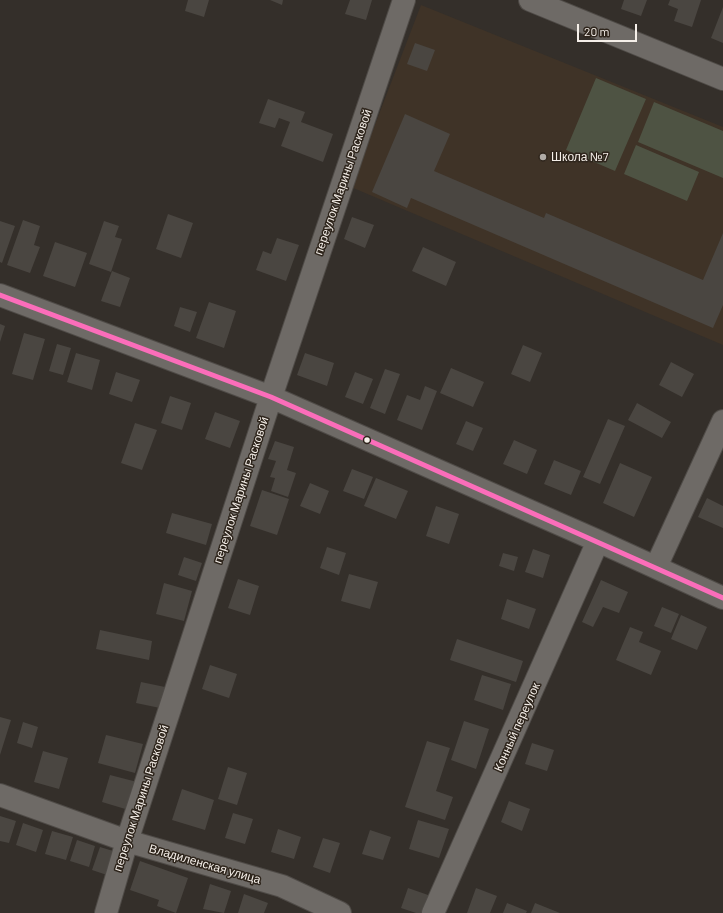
<!DOCTYPE html>
<html>
<head>
<meta charset="utf-8">
<style>
  body { margin:0 }
  #map { position:relative; width:723px; height:913px; overflow:hidden; background:#342f2a; font-family:Barlow,sans-serif }
  canvas { display:block }
  .scale { position:absolute; left:577px; top:24px; width:60px; height:18px; box-sizing:border-box; border:2px solid #f5efe9; border-top:0; padding-left:5px; font-size:12px; line-height:14px; white-space:nowrap; color:#f5efe9; -webkit-text-stroke:3px #2e251c; paint-order:stroke }
</style>
</head>
<body>
<div id="map">
<canvas width="723" height="913"></canvas>
<div class="scale">20 m</div>
</div>
<script>
const context = document.querySelector('canvas').getContext('2d');
context.lineJoin = 'round';
function paint(path, color) { context.fillStyle = color; context.fill(path, 'evenodd'); }
const shape = rows => new Path2D(rows.map(r => 'M' + r).join(''));
function stroke(path, color, width, dash) { context.strokeStyle = color; context.lineWidth = width; context.lineCap = dash ? 'butt' : 'round'; context.setLineDash(dash || []); context.stroke(path); }
function label(font, color, halo, rows, align = 'center') {
  context.font = font + ' Barlow,sans-serif'; context.lineWidth = 3; context.setLineDash([]); context.textBaseline = 'middle'; context.strokeStyle = halo; context.fillStyle = color; for (const [text, x, y, turn = 0] of rows) {
    context.save(); context.translate(x, y); context.rotate((+turn || 0) * Math.PI / 180); context.textAlign = isNaN(turn) ? turn : align; if (halo) context.strokeText(text, 0, 0); context.fillText(text, 0, 0); context.restore();
  }
}
paint(shape([
  [421,5,723,127,723,345,351,187]
]), '#3f3327');
paint(shape([
  [596,78,646,99,615,171,566,150],
  [654,102,723,131,723,178,638,142],
  [636,145,699,172,687,201,624,174]
]), '#4e5343');
paint(shape([
  [188,0,209,0,204,17,185,11],
  [270,0,283,0,282,5],
  [350,0,372,0,366,20,345,14],
  [624,0,647,0,641,16,621,9],
  [670,0,701,0,692,27,674,21,678,9,668,5],
  [723,7,723,43,711,38],
  [415,43,435,50,427,71,407,64],
  [268,99,305,112,301,122,333,134,323,162,281,146,290,122,279,118,275,128,259,123],
  [405,114,450,134,434,171,544,218,546,213,703,280,723,233,723,305,713,328,411,198,407,208,372,192],
  [168,214,193,223,181,258,156,249],
  [352,217,374,225,365,248,344,239],
  [23,220,40,226,34,245,40,247,30,273,7,265],
  [0,221,15,226,2,263,0,262],
  [104,221,119,226,115,237,122,239,111,272,89,264],
  [277,238,299,245,286,281,256,270,263,251,271,254],
  [55,242,87,253,75,287,43,276],
  [423,247,456,262,446,286,412,271],
  [112,271,130,278,120,307,101,301],
  [209,302,236,311,224,348,196,338],
  [180,307,197,312,190,332,174,326],
  [0,324,5,326,0,342],
  [24,333,45,339,33,380,12,374],
  [57,344,71,348,63,375,49,371],
  [523,345,542,353,530,382,511,374],
  [76,353,100,360,92,390,67,382],
  [305,353,334,363,327,386,297,375],
  [671,362,694,374,682,397,659,385],
  [451,368,484,382,473,407,440,393],
  [385,369,400,374,385,414,370,408],
  [116,372,140,380,132,402,109,394],
  [355,372,373,379,363,404,345,397],
  [425,386,437,391,422,430,397,420,407,395,420,400],
  [170,396,191,403,182,430,161,423],
  [637,403,671,422,662,438,628,420],
  [215,412,240,421,230,448,205,439],
  [608,419,625,426,600,484,583,477],
  [466,421,483,428,473,451,456,444],
  [135,423,157,430,142,470,121,463],
  [514,440,537,450,527,474,503,464],
  [275,441,294,447,287,470,296,473,288,497,271,491,275,478,270,477,276,461,268,459],
  [554,460,581,471,571,495,544,484],
  [620,463,652,477,634,517,603,503],
  [352,469,373,477,364,499,343,491],
  [376,478,408,491,396,519,364,506],
  [310,483,329,491,320,514,300,506],
  [262,490,289,499,277,535,250,526],
  [707,498,723,506,723,528,698,517],
  [436,506,459,514,449,544,426,536],
  [172,513,212,524,206,545,166,533],
  [327,547,346,553,339,575,320,568],
  [533,549,550,555,543,578,525,572],
  [503,553,518,557,514,571,499,566],
  [184,557,202,563,196,581,178,575],
  [349,574,378,582,370,609,341,601],
  [238,579,259,586,250,615,228,608],
  [601,580,628,592,619,613,603,607,593,627,582,622],
  [164,583,192,591,184,621,156,614],
  [507,599,536,609,529,629,501,619],
  [662,607,679,614,671,633,654,626],
  [681,615,707,627,697,650,671,639],
  [630,627,643,632,639,642,661,651,651,675,616,660],
  [100,630,152,641,149,660,96,649],
  [457,639,523,661,516,682,450,660],
  [210,665,237,674,229,698,202,689],
  [482,675,511,684,503,710,474,700],
  [141,682,165,687,160,708,136,703],
  [0,717,11,720,0,755],
  [464,721,489,729,476,769,451,760],
  [23,722,38,727,32,748,17,743],
  [106,735,143,744,135,773,98,763],
  [427,741,450,748,436,791,453,797,445,820,405,807],
  [532,743,554,750,547,771,525,764],
  [43,751,68,758,59,789,34,782],
  [228,767,247,773,237,805,218,799],
  [110,775,141,783,132,811,102,802],
  [182,789,214,800,205,830,172,820],
  [509,801,530,809,522,831,501,822],
  [233,813,253,819,245,844,225,838],
  [0,816,16,821,9,843,0,841],
  [418,820,449,829,439,858,409,849],
  [23,823,43,830,36,852,16,845],
  [278,829,301,837,294,859,271,852],
  [370,830,391,837,383,860,362,854],
  [52,831,73,837,66,860,45,854],
  [323,838,340,843,330,873,313,867],
  [77,840,95,846,89,867,70,861],
  [100,847,123,854,116,878,92,870],
  [140,861,188,878,176,913,157,906,159,900,130,890],
  [210,884,231,891,224,913,203,909],
  [408,888,431,896,425,913,416,913,401,908],
  [476,888,497,896,490,913,467,913],
  [244,894,268,903,264,913,238,913],
  [507,903,527,911,526,913,503,913],
  [535,903,560,913,531,913]
]), '#4a4641');
const minor = shape([
  [530,0,723,79],
  [0,295,271,397,598,541,723,598],
  [656,567,723,421],
  [0,795,127,841,282,886,340,913],
  [106,913,127,841,271,397,404,0],
  [433,913,598,541]
]);
stroke(minor, '#4f4b47', 24);
stroke(minor, '#6e6a66', 22);
stroke(shape([
  [0,295,271,397,723,598]
]), '#fb6dba', 5);
for (const [x, y, r, color] of [
  [543,157,4,"#b1aca6"],
  [367,440,3.5,"#f5efe9"]
]) { const dot = new Path2D(); dot.arc(x, y, r, 0, 2 * Math.PI); context.fillStyle = color; context.fill(dot); stroke(dot, '#2e251c', 1.5); }
label('12px', '#f5efe9', '#2e251c', [
  ["Школа №7",551,157]
], 'left');
label('12px', '#f5efe9', '#2e251c', [
  ["переулок Марины Расковой",343,182,-71],
  ["переулок Марины Расковой",241,490,-72],
  ["Конный переулок",517,727,-66],
  ["переулок Марины Расковой",141,798,-72],
  ["Владиленская улица",205,864,16]
]);
</script>
</body>
</html>
